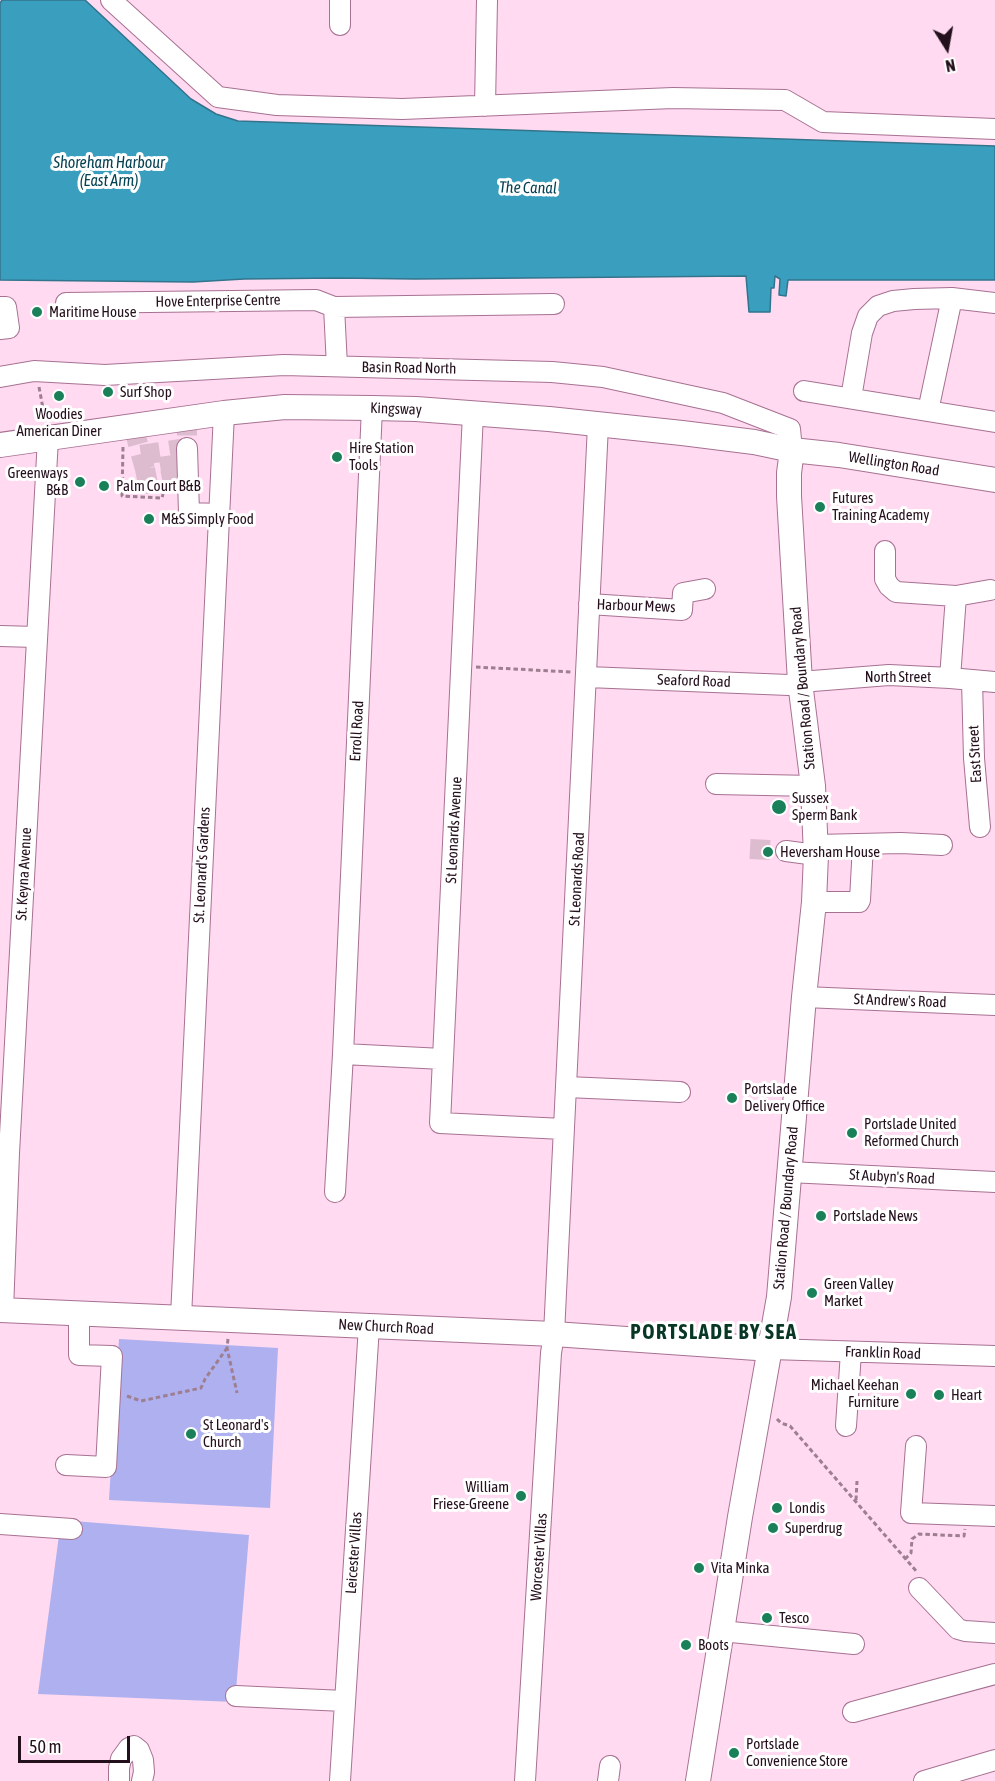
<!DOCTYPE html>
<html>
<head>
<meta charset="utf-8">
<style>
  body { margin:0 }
  #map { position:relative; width:995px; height:1781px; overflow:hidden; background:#ffdaf0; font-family:"Asap Condensed",sans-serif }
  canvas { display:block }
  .north { position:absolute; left:917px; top:18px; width:60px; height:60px; -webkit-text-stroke:4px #fff; paint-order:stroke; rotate:169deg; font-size:16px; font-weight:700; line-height:24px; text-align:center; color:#240f1c }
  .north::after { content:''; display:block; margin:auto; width:21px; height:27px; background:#240f1c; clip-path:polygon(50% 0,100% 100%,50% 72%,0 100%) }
  .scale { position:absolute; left:18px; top:1736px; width:112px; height:27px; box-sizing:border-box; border:3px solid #240f1c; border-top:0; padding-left:8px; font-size:18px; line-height:21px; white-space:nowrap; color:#240f1c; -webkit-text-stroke:4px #fff; paint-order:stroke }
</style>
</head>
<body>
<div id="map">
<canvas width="995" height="1781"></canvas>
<div class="north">N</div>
<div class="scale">50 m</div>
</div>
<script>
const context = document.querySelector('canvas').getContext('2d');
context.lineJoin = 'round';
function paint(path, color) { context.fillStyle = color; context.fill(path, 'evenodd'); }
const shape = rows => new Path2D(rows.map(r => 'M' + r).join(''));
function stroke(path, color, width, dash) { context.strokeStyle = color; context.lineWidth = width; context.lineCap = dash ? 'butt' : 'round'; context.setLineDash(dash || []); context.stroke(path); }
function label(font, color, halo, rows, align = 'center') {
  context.font = font + ' "Asap Condensed",sans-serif'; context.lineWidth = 6; context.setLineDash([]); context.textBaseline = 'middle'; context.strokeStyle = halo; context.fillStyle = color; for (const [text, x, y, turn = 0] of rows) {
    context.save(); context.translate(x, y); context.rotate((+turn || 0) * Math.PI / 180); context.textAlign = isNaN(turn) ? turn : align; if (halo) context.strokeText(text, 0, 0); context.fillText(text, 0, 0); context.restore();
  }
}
paint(shape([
  [119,1339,278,1348,270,1508,109,1500],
  [61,1520,249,1535,235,1702,38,1694]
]), '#aeb0ef');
const water = shape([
  [2,0,85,0,191,99,216,114,238,121,995,146,995,280,788,280,786,296,779,295,780,279,775,276,774,288,771,288,770,312,749,312,746,276,415,279,338,278,244,279,193,282,0,280,0,3,2,0]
]);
paint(water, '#3a9fbe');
stroke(water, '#33748d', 1.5);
stroke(shape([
  [133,425,141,455,187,448,187,417],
  [141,455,145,469,187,463],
  [145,469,148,484,188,476],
  [750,849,786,851]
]), '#debcd0', 20, [20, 10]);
const minor = shape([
  [111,0,218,97,277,105,402,109,673,98,785,100,823,122,995,129],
  [340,0,340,25],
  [485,106,487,0],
  [66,303,316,300,334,307],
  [0,307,6,307,9,328,0,329],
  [337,366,334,307,554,304],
  [0,377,34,371,105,375,284,365,552,372,603,377,723,403,790,429,792,450],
  [804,391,995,422],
  [851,398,862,333,868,316,878,306,893,301,914,299,952,298,995,303],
  [928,411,952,298],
  [473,413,440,1123,563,1129],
  [187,448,189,513,219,514],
  [885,551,885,579,889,586,896,592,956,596],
  [589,604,682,610,683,593,705,589],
  [0,636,36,637],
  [587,677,789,685,800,682,889,675,950,678,995,682],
  [950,678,956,596,990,590],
  [972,680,974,758,980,827],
  [716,784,813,786],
  [816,845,901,843,942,845],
  [786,851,816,855],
  [814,902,859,902,860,900,863,844],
  [804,997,995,1005],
  [343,1054,443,1059],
  [567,1087,680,1092],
  [789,1172,995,1182],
  [335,1192,343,1054,372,408],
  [3,1310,9,1153,48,438],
  [181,1317,224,413],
  [771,1349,995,1356],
  [846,1426,851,1352],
  [916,1446,911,1513,995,1516],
  [66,1465,106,1467,112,1356,79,1355,79,1313],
  [0,1524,72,1529],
  [919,1588,958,1629,965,1631,995,1633],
  [721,1631,854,1644],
  [236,1696,344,1701],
  [853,1712,995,1674],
  [119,1781,119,1768,121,1759,129,1748,134,1746,139,1750,143,1760,144,1772,142,1781],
  [340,1781,369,1326],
  [525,1781,551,1353,554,1334,598,425],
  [608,1781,610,1766],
  [924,1781,995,1760]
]);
const major = shape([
  [0,445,224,413,285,407,372,408,416,409,549,419,682,433,754,442,792,450,839,455,995,480],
  [0,1310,554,1334,771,1349],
  [698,1781,740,1517,779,1297,804,997,814,902,816,855,813,786,800,682,789,496,789,473,792,450]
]);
stroke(minor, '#a77192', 22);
stroke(major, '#a77192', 26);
stroke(shape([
  [39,387,45,419],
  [123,447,122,496,162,498,163,494],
  [476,667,571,672],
  [228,1339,227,1348,237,1393],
  [127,1396,141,1401,201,1388,205,1379,227,1348],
  [777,1419,781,1423,790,1426,917,1572],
  [856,1500,857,1481],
  [905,1559,911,1553,912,1539,919,1534,964,1536,965,1529]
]), '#9d7f91', 3, [4.5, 3]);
stroke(minor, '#fff', 20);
stroke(major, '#fff', 24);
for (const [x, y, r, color] of [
  [37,312,6,"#1a805a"],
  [108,392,6,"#1a805a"],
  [59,396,6,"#1a805a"],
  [337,457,6,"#1a805a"],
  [80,482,6,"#1a805a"],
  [104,486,6,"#1a805a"],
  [820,507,6,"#1a805a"],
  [149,519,6,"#1a805a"],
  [779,807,8,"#1a805a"],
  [768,852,6,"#1a805a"],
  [732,1098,6,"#1a805a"],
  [852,1133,6,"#1a805a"],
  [821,1216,6,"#1a805a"],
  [812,1293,6,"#1a805a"],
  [911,1394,6,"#1a805a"],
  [939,1395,6,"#1a805a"],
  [191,1434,6,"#1a805a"],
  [521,1496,6,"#1a805a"],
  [777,1508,6,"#1a805a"],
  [773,1528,6,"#1a805a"],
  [699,1568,6,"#1a805a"],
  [767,1618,6,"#1a805a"],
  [686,1645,6,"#1a805a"],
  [734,1753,6,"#1a805a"]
]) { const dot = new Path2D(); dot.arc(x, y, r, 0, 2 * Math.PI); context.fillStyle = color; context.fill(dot); stroke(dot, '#fff', 2); }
label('15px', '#240f1c', '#fff', [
  ["Hove Enterprise Centre",218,301,-1],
  ["Basin Road North",409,368,1],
  ["Kingsway",396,409,2],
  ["Wellington Road",894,464,9],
  ["Harbour Mews",636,606,2],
  ["North Street",898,677],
  ["Seaford Road",694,681,2],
  ["Station Road / Boundary Road",803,688,-95],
  ["Erroll Road",357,731,-87],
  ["East Street",975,754,-93],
  ["St Leonards Avenue",454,830,-87],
  ["St. Leonard's Gardens",202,865,-87],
  ["St. Keyna Avenue",24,874,-87],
  ["St Leonards Road",577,879,-87],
  ["St Andrew's Road",900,1001,2],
  ["St Aubyn's Road",892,1177,3],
  ["Station Road / Boundary Road",786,1208,-85],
  ["New Church Road",386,1327,3],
  ["Franklin Road",883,1353,2],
  ["Leicester Villas",354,1553,-86],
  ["Worcester Villas",539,1557,-86]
]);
label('15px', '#240f1c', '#fff', [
  ["Maritime House",49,312],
  ["Surf Shop",120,392],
  ["Woodies",59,414,"center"],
  ["American Diner",59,431,"center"],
  ["Hire Station",349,448],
  ["Tools",349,465],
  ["Greenways",68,473,"right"],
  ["B&B",68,490,"right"],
  ["Palm Court B&B",116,486],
  ["Futures",832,498],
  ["Training Academy",832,515],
  ["M&S Simply Food",161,519],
  ["Sussex",792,798],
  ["Sperm Bank",792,815],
  ["Heversham House",780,852],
  ["Portslade",744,1089],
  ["Delivery Office",744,1106],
  ["Portslade United",864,1124],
  ["Reformed Church",864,1141],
  ["Portslade News",833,1216],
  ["Green Valley",824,1284],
  ["Market",824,1301],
  ["Michael Keehan",899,1385,"right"],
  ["Furniture",899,1402,"right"],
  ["Heart",951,1395],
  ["St Leonard's",203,1425],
  ["Church",203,1442],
  ["William",509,1487,"right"],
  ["Friese-Greene",509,1504,"right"],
  ["Londis",789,1508],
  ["Superdrug",785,1528],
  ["Vita Minka",711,1568],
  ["Tesco",779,1618],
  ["Boots",698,1645],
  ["Portslade",746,1744],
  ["Convenience Store",746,1761]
], 'left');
label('italic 16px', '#054253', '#fff', [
  ["Shoreham Harbour",109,163],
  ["(East Arm)",109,181],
  ["The Canal",528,188,1]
]);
context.letterSpacing = '1.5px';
label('bold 21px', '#083825', '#fff', [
  ["PORTSLADE BY SEA",714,1332]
]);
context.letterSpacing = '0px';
</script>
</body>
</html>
